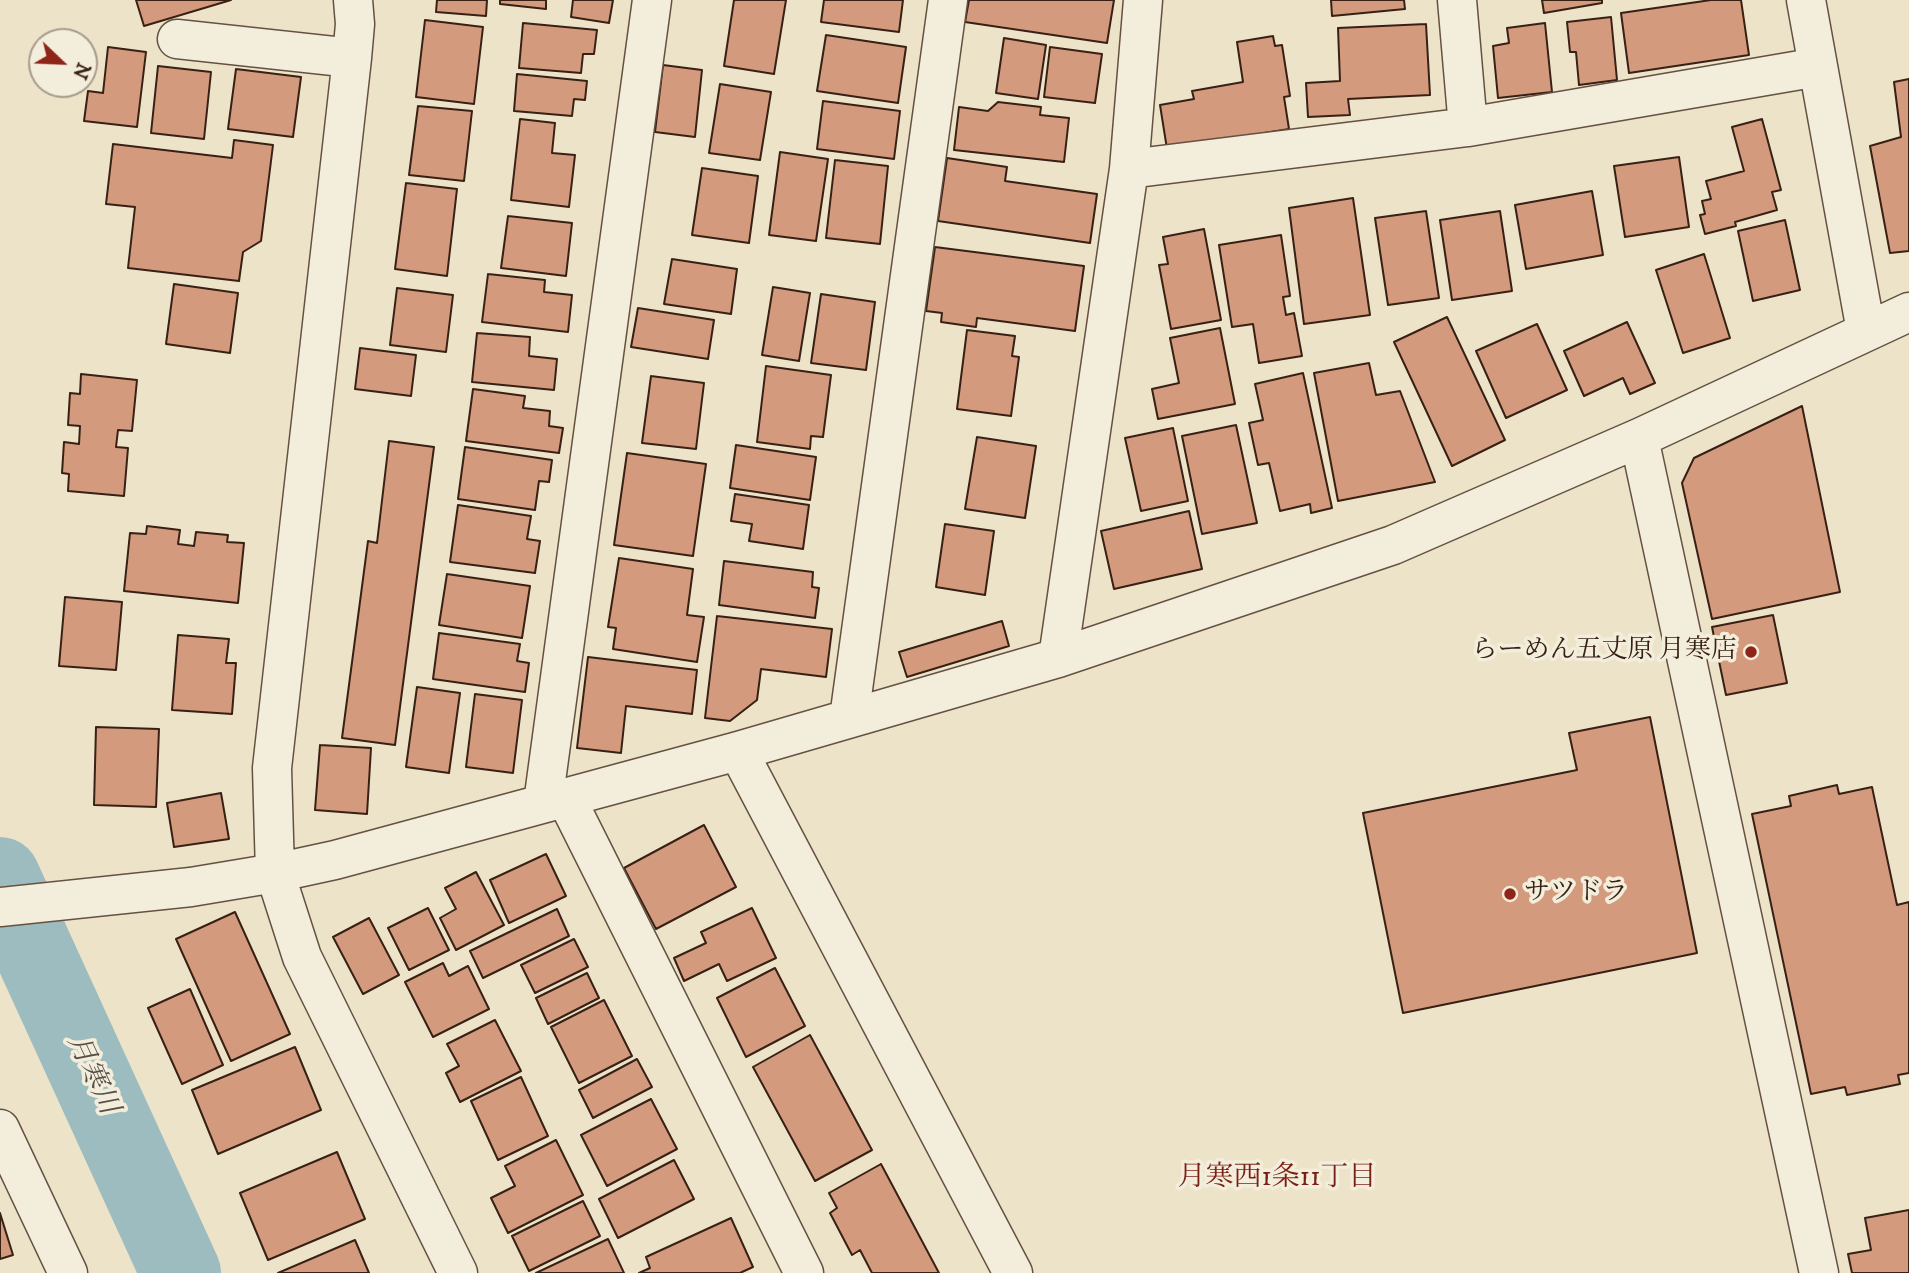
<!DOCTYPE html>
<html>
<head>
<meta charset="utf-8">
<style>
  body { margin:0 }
  #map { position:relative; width:1909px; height:1273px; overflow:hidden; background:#ede3c8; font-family:"IM FELL DW Pica",serif }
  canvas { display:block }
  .north { position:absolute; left:28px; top:28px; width:70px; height:70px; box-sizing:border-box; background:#f3eddb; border:2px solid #a89b8c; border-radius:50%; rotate:113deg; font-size:19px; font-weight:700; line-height:28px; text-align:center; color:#382015 }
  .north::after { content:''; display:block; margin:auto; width:24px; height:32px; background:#8f2418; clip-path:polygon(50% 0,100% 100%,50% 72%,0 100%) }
</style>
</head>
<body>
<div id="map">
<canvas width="1909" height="1273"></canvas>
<div class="north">N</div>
</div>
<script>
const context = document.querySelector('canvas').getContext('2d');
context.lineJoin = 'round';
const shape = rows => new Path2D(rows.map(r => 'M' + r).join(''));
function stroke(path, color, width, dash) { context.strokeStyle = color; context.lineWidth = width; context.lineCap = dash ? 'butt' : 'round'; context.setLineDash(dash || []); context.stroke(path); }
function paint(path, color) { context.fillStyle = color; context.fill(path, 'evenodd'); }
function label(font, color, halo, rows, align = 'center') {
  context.font = font + ' "IM FELL DW Pica","Noto Serif JP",serif'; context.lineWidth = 7; context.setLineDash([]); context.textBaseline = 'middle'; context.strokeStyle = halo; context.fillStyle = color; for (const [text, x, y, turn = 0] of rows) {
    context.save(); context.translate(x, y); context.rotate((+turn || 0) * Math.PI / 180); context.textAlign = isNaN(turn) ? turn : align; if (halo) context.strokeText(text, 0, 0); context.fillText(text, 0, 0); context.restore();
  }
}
stroke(shape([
  [0,877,181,1273]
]), '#9dbcbf', 80);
const building = shape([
  [136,0,231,0,144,26,136,0],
  [437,0,487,0,486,16,436,12,437,0],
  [500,0,546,0,546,9,500,4,500,0],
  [573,0,613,0,609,23,571,17,573,0],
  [734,0,786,0,774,74,724,66,734,0],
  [824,0,903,0,899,32,821,22,824,0],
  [969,0,1114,0,1107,43,965,22,969,0],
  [1331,0,1404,0,1405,9,1332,16,1331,0],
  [1542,0,1602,0,1602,3,1544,13,1542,0],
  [1711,0,1741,0,1749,55,1629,73,1621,13,1711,0],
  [1611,17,1617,80,1579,85,1576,52,1570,52,1567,22,1611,17],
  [425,20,483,27,474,104,416,97,425,20],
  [523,23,597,30,594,54,583,54,581,73,519,68,523,23],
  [1545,23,1552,92,1498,98,1493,46,1509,43,1507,28,1545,23],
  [1426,24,1430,95,1348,99,1350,115,1308,117,1306,83,1340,81,1338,28,1426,24],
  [826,35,906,47,898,103,817,91,826,35],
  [1273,36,1275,46,1282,45,1290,96,1284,97,1289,129,1167,149,1160,105,1194,99,1192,91,1243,82,1237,42,1273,36],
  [1004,38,1046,45,1038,99,996,93,1004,38],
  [108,47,146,52,137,127,84,121,88,91,103,93,108,47],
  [1050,47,1102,54,1095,103,1044,97,1050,47],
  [663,65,702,70,695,137,655,132,663,65],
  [158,66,211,72,204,139,151,133,158,66],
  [236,69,301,77,293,137,228,129,236,69],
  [517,74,587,81,585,100,574,99,572,116,514,111,517,74],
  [1909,79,1909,251,1890,253,1870,146,1901,137,1894,82,1909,79],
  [720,84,771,92,760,160,709,153,720,84],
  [823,101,900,111,894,159,817,149,823,101],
  [998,102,1041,107,1040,115,1069,118,1064,162,954,150,959,107,988,111,998,102],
  [418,106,472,111,464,181,409,175,418,106],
  [520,119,555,123,552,153,575,155,569,207,511,200,520,119],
  [1762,119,1781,190,1772,192,1777,210,1735,222,1736,226,1705,234,1700,215,1705,214,1702,201,1711,199,1706,181,1744,171,1732,127,1762,119],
  [234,140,273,145,261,241,243,252,239,281,128,268,135,207,106,204,113,144,232,158,234,140],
  [780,152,828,159,816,241,769,235,780,152],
  [1679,157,1689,227,1625,237,1614,166,1679,157],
  [947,158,1007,167,1005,181,1097,194,1090,243,938,221,947,158],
  [835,160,888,166,880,244,826,238,835,160],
  [702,168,758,176,749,243,692,235,702,168],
  [406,183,457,189,447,276,395,269,406,183],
  [1592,191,1603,255,1526,269,1515,205,1592,191],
  [1353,198,1370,315,1304,324,1289,208,1353,198],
  [1426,211,1439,298,1388,305,1375,218,1426,211],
  [1500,211,1512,291,1452,300,1440,220,1500,211],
  [508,216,572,223,566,276,501,268,508,216],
  [1785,220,1800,290,1753,301,1738,231,1785,220],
  [1204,229,1221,320,1171,329,1159,265,1168,264,1163,237,1204,229],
  [1281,235,1290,296,1283,297,1286,315,1294,313,1302,356,1259,363,1253,324,1232,327,1219,245,1281,235],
  [935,247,1084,266,1075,331,977,318,976,327,941,322,942,313,926,311,935,247],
  [1704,254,1730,338,1683,353,1656,270,1704,254],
  [672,259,737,269,731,314,664,304,672,259],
  [488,274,545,280,544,292,572,295,568,332,482,322,488,274],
  [174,284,238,293,230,353,166,344,174,284],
  [773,287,810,293,799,361,762,355,773,287],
  [397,288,453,295,446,352,390,345,397,288],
  [821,294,875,302,866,370,811,363,821,294],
  [638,308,714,320,708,359,631,347,638,308],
  [1447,317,1505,440,1452,466,1394,342,1447,317],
  [1627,322,1655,383,1630,394,1623,378,1584,396,1564,351,1627,322],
  [1537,324,1567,390,1506,418,1476,351,1537,324],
  [1220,328,1235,404,1158,419,1152,389,1179,383,1170,338,1220,328],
  [967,330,1015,336,1012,356,1019,357,1011,416,957,409,967,330],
  [477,333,530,337,529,356,557,359,554,390,472,382,477,333],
  [360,348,416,355,411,396,355,389,360,348],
  [1369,363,1376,395,1400,391,1435,482,1338,501,1314,373,1369,363],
  [766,366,831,375,823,437,811,436,810,449,757,442,766,366],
  [1303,373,1332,508,1311,513,1310,504,1280,511,1269,463,1258,465,1249,423,1263,420,1255,384,1303,373],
  [81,374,137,380,132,431,118,430,116,447,128,448,124,496,68,491,69,474,62,473,64,442,79,444,80,426,68,425,70,393,80,394,81,374],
  [651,376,704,383,696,449,642,443,651,376],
  [473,389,525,396,523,408,550,411,549,426,563,428,559,453,466,441,473,389],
  [1802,406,1840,592,1712,619,1682,483,1694,458,1802,406],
  [1236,425,1257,523,1202,534,1182,436,1236,425],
  [1173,428,1188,501,1141,511,1125,438,1173,428],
  [977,437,1036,446,1025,518,965,509,977,437],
  [389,441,434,447,395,745,342,738,368,541,377,543,389,441],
  [736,445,816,457,810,500,730,488,736,445],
  [465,447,552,460,549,482,539,481,535,510,458,499,465,447],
  [627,453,706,464,693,556,614,545,627,453],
  [735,494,809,505,803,549,749,541,752,524,731,521,735,494],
  [458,505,531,516,527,539,540,541,535,573,450,562,458,505],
  [1189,511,1202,569,1114,589,1101,531,1189,511],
  [945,524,994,531,985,595,936,587,945,524],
  [147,526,180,530,178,544,194,546,196,532,228,535,227,542,244,543,238,603,124,591,130,533,146,534,147,526],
  [619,558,693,569,687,615,704,617,697,662,613,649,616,628,608,627,619,558],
  [724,561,813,572,812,587,819,588,815,618,719,605,724,561],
  [447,574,530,586,522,638,439,625,447,574],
  [65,597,122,602,116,670,59,666,65,597],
  [1773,615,1787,683,1726,695,1712,627,1773,615],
  [717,616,832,629,826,677,761,669,757,700,730,721,705,718,717,616],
  [1002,621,1009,646,907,677,899,652,1002,621],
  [439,633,520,644,517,661,529,663,525,692,433,679,439,633],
  [178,635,229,639,226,663,236,663,232,714,172,710,178,635],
  [588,657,697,670,692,714,626,706,621,753,577,748,588,657],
  [417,687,460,693,449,773,406,767,417,687],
  [475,694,522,700,513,773,466,767,475,694],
  [1650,717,1697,953,1403,1013,1363,813,1577,770,1569,733,1650,717],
  [96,727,159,729,156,807,94,805,96,727],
  [320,745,371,748,367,814,315,810,320,745],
  [1837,785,1839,794,1872,787,1897,905,1909,902,1909,1073,1898,1075,1900,1084,1847,1095,1845,1087,1811,1094,1752,814,1791,806,1789,796,1837,785],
  [221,793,229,839,174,847,167,803,221,793],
  [704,825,736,887,656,929,624,868,704,825],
  [546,854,566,896,509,923,490,880,546,854],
  [476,872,504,925,456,950,440,918,456,909,445,888,476,872],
  [428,908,449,950,409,970,388,928,428,908],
  [752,908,776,958,727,981,719,964,684,981,674,958,706,943,701,932,752,908],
  [557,909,569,936,483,978,470,951,557,909],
  [235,912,290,1034,231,1061,176,939,235,912],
  [369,918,399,975,363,994,333,937,369,918],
  [574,939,588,967,535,993,521,965,574,939],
  [443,963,449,976,468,966,489,1009,433,1037,405,982,443,963],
  [775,968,805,1026,746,1057,717,998,775,968],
  [587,973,599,998,548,1024,536,998,587,973],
  [190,989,223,1065,182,1084,148,1008,190,989],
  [604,1000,632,1056,579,1083,551,1027,604,1000],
  [495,1020,521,1071,460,1102,446,1073,459,1066,447,1044,495,1020],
  [810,1035,872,1150,815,1181,753,1067,810,1035],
  [295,1047,321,1110,218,1154,192,1090,295,1047],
  [637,1059,652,1087,593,1118,579,1090,637,1059],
  [521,1077,548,1136,498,1160,471,1101,521,1077],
  [651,1099,677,1149,607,1186,581,1135,651,1099],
  [556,1140,583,1195,508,1233,491,1198,515,1186,505,1166,556,1140],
  [337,1152,365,1219,268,1260,240,1193,337,1152],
  [674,1160,694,1199,618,1238,599,1199,674,1160],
  [881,1164,939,1273,872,1273,860,1250,852,1255,830,1213,837,1208,829,1193,881,1164],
  [583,1201,600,1236,529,1271,512,1236,583,1201],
  [1909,1210,1909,1273,1852,1273,1848,1254,1871,1250,1865,1218,1909,1210],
  [0,1213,13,1255,0,1259,0,1213],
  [731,1218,753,1267,740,1273,639,1273,650,1268,646,1257,731,1218],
  [608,1239,624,1273,536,1273,608,1239],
  [355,1240,369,1273,278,1273,355,1240]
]);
paint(building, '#d39a7d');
stroke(building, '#382015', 2);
const street = shape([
  [353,0,355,24,352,58,272,768,275,873,302,957,458,1273],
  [1457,0,1468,127],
  [1806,0,1866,331],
  [177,39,352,58],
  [1129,169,1468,127,1818,67],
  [1639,438,1819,1273],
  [1058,658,1129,169,1143,0],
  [849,718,948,0],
  [738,751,1013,1273],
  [566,798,804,1273],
  [543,803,652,0],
  [0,907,191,887,275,873,335,860,738,751,1058,658,1393,545,1639,438,1909,312],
  [0,1129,68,1273]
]);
stroke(street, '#655142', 41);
stroke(street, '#f3eddb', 38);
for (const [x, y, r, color] of [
  [1751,652,7,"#8f2418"],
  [1510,894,7,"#8f2418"]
]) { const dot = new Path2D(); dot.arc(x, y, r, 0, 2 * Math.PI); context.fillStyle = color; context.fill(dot); stroke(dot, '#f3eddb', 2.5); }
label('26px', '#382015', '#f3eddb', [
  ["らーめん五丈原 月寒店",1737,652],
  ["サツドラ",1524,894,"left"]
], 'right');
label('italic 28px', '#564f48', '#f3eddb', [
  ["月寒川",91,1075,65]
]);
label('28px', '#7a1f14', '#f3eddb', [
  ["月寒西1条11丁目",1277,1179]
]);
</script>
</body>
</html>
